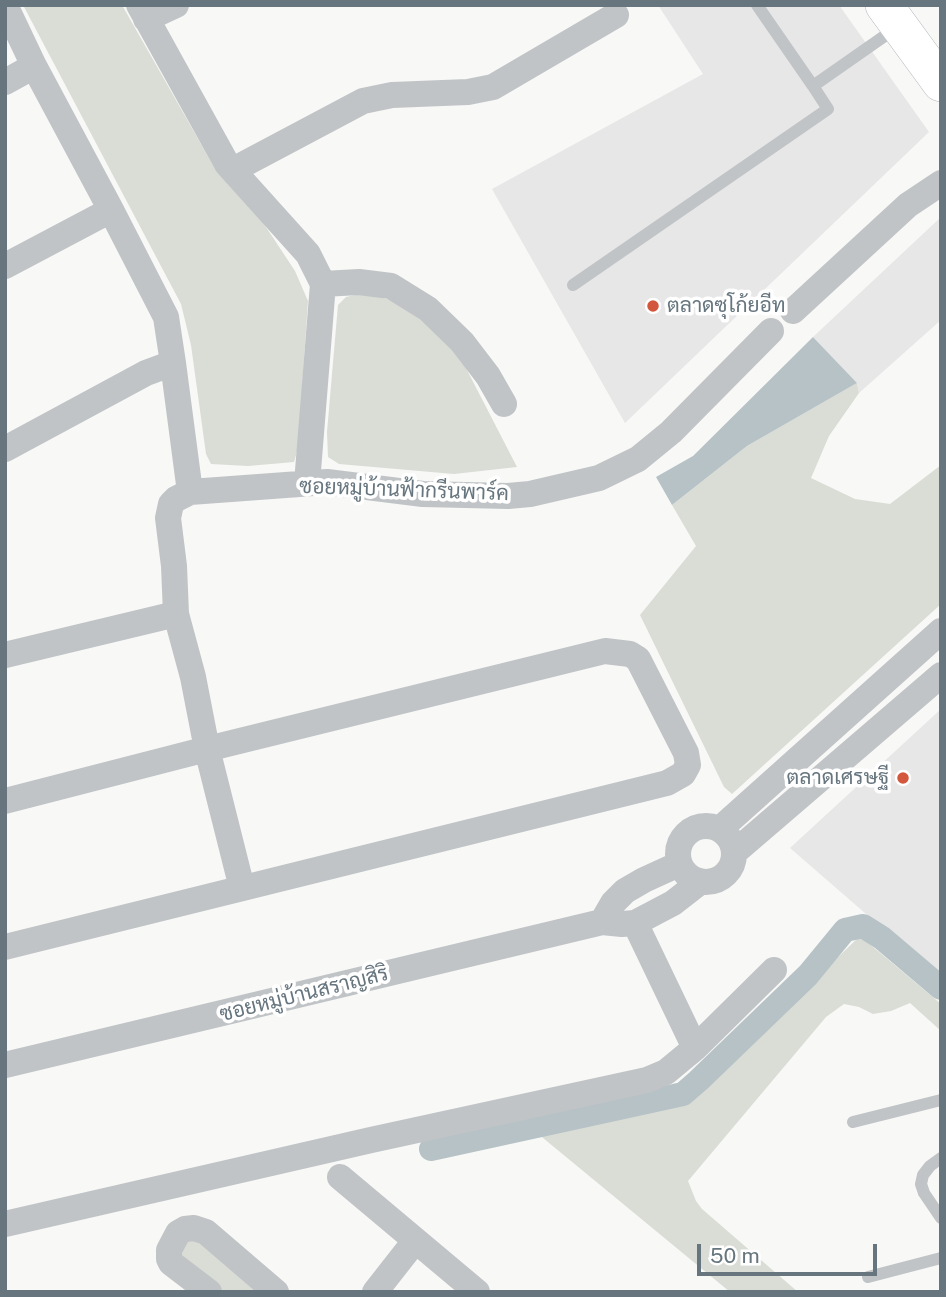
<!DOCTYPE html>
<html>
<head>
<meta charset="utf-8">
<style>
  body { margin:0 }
  #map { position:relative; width:946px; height:1297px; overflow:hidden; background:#f8f8f6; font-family:"Public Sans",sans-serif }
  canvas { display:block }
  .frame { position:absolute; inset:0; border:7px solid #66757e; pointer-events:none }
  .scale { position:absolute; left:697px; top:1244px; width:180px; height:32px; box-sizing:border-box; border:4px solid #66757e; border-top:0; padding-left:9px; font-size:21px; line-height:24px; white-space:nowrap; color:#66757e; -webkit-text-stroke:5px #fff; paint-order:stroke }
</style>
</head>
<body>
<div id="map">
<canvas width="946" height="1297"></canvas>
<div class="frame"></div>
<div class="scale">50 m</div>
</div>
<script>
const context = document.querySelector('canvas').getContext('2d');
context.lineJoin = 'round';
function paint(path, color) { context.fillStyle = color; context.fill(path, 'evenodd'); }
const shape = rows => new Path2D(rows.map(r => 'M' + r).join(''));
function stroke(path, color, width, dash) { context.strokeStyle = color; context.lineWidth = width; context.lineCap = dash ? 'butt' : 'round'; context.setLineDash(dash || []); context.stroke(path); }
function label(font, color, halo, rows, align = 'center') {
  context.font = font + ' "Public Sans",Sarabun,sans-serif'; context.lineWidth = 7; context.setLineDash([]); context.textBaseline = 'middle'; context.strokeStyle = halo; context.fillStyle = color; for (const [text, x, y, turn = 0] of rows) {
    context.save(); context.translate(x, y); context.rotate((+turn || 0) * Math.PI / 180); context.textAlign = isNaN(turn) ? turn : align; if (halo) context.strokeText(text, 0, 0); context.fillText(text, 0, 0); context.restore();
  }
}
paint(shape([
  [658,5,839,5,929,132,625,423,492,189,703,74],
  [941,217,941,320,859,393,857,383,813,337],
  [941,709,941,979,790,848]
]), '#e6e7e6');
paint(shape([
  [23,5,122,5,214,167,262,221,295,271,308,301,298,448,294,462,248,466,211,464,206,454,191,345,181,304],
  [363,293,391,300,451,339,517,467,454,474,339,464,328,457,327,432,338,305,346,297],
  [857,383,859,393,829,436,811,478,855,499,890,504,941,465,941,604,732,794,724,787,640,615,696,546,672,505,747,446],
  [860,936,941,1004,941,1031,910,1003,891,1011,873,1014,859,1007,844,1004,826,1017,688,1181,696,1201,702,1209,798,1292,730,1292,537,1133,566,1129,681,1102,733,1058],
  [197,1237,268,1292,223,1292,177,1261,184,1238]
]), '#d9ddd6');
paint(shape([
  [813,337,857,383,747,446,672,505,656,477,693,456]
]), '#b7c2c6');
stroke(shape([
  [431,1149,683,1094,698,1081,808,975,845,930,863,926,882,938,941,988]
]), '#b7c2c6', 24);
const secondary = shape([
  [884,5,941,83]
]);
stroke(secondary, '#b2b8bc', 38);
stroke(shape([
  [757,5,813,86,896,28],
  [573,285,828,109,813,86],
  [853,1122,941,1100],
  [941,1158,930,1166,923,1175,921,1184,924,1193,941,1218],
  [868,1277,941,1258]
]), '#c0c4c7', 12);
stroke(shape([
  [5,5,34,66,111,210,166,317,173,363,190,492,327,482,423,494,508,496,530,494,599,478,638,459,671,432,771,331],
  [139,5,227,164,308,254,323,284,307,483],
  [146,19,176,5],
  [5,82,34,66],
  [233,170,363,101,392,95,468,92,493,87,616,15],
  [5,266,111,210],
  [323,284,359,282,391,286,428,309,462,342,488,376,504,404],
  [793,311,908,205,941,183],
  [5,449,146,373,173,363],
  [190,492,176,499,171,504,168,518,174,566,176,614,193,677,207,749,242,888],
  [5,655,176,614],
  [5,801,207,749,605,651,630,654,638,659,686,753,688,765,683,774,667,783,5,947],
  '678 854a28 28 0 1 1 56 0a28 28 0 1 1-56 0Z',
  [721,828,941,631],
  [735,852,941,675],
  [602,922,613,903,625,891,644,880,679,864],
  [635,923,695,1048],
  [5,1065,602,922,622,924,635,923,673,903,700,882],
  [340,1177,477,1292],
  [5,1224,371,1140,647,1080,666,1072,695,1048,774,970],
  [209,1292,171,1263,169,1259,169,1250,178,1233,185,1229,194,1228,206,1232,276,1292],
  [375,1292,415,1241]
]), '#c0c4c7', 26);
stroke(secondary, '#fff', 37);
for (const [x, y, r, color] of [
  [653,306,7,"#d3573c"],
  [903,778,7,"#d3573c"]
]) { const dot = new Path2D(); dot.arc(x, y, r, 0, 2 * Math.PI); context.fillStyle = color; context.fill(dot); stroke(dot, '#fff', 2.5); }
label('21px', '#66757e', '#fff', [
  ["ตลาดซุโก้ยอีท",667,306],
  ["ตลาดเศรษฐี",889,778,"right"]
], 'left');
label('21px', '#66757e', '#fff', [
  ["ซอยหมู่บ้านฟ้ากรีนพาร์ค",404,490,2],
  ["ซอยหมู่บ้านสราญสิริ",304,994,-14]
]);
</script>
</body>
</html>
